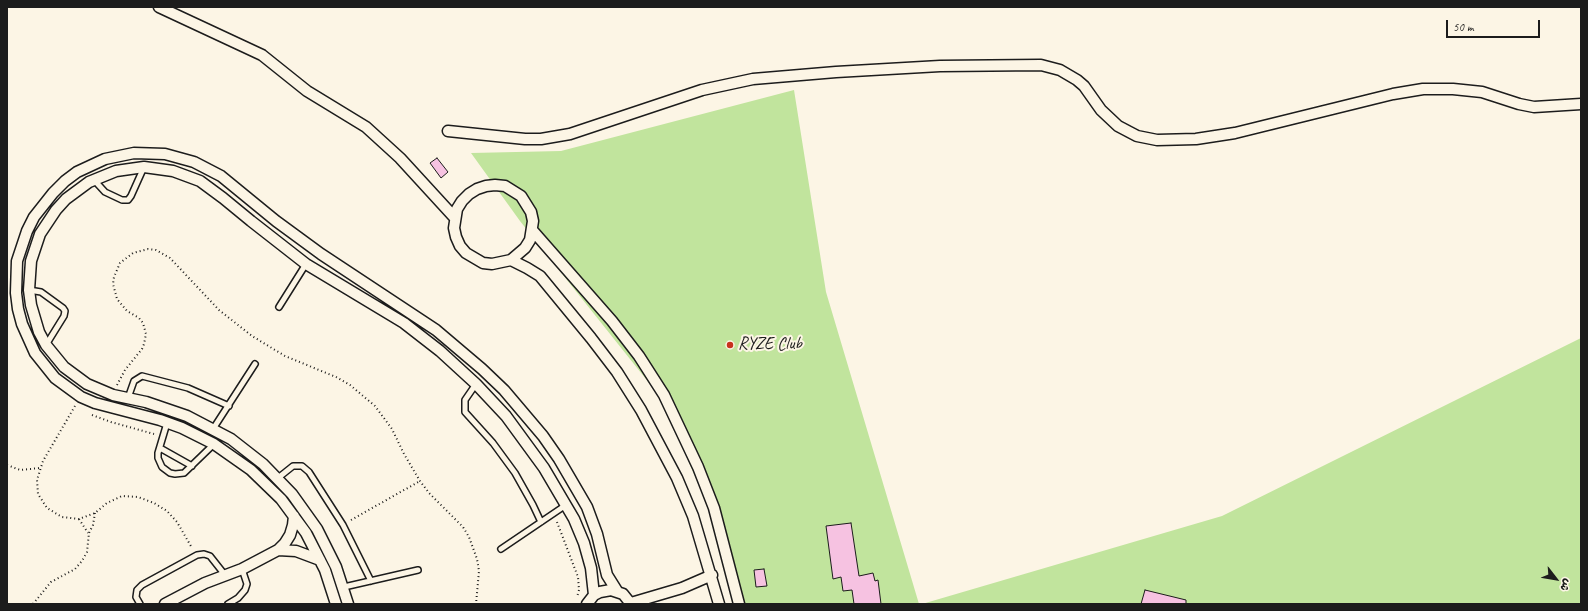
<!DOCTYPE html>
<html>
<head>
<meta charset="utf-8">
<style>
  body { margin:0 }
  #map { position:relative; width:1588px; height:611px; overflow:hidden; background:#fcf5e5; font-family:Caveat,"Playpen Sans Arabic",sans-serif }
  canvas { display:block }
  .frame { position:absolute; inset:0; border:8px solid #1c1c1c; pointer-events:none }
  .north { position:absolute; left:1536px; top:559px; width:40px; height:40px; -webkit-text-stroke:3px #fcf5e5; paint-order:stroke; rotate:121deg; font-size:11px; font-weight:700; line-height:16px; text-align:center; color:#1c1c1c }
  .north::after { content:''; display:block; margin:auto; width:14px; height:18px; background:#1c1c1c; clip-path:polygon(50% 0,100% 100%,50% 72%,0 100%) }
  .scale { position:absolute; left:1446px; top:20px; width:94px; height:18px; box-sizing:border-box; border:2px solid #1c1c1c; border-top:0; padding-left:5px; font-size:12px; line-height:14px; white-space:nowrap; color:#1c1c1c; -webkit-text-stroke:3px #fcf5e5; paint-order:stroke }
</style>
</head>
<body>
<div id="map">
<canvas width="1588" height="611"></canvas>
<div class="frame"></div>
<div class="north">ش</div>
<div class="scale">50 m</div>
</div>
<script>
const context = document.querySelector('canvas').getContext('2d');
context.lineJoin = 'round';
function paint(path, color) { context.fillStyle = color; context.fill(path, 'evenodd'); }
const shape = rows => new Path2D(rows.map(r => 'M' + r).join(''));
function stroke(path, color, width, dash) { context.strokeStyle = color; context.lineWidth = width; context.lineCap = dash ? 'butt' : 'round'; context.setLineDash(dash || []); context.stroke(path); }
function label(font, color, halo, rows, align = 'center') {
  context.font = font + ' Caveat,sans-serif'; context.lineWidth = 4; context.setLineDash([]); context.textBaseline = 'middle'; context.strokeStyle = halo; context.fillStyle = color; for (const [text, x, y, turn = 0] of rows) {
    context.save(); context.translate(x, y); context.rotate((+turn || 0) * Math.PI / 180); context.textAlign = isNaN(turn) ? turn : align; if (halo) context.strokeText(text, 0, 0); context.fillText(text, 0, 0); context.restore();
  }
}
paint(shape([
  [794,90,826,292,919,604,743,604,711,513,661,398,520,221,471,153,561,151],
  [1581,338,1581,604,922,604,1222,516]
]), '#c1e49d');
const building = shape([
  [437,158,448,172,441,178,430,163,437,158],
  [851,523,859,576,873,573,875,581,878,580,881,604,854,604,852,590,843,591,841,577,833,579,826,526,851,523],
  [764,569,767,586,756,587,754,570,764,569],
  [1145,590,1186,600,1186,604,1141,604,1145,590]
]);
paint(building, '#f6c2e1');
stroke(building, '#1c1c1c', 1);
const service = shape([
  [94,180,105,192,122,200,128,200,131,196,144,167],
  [29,290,41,292,63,308,65,311,64,316,46,345],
  [279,307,306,264],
  [476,384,465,400,465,412,493,443,515,473,533,505,541,522],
  [128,398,134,381,142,376,188,388,229,406],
  [167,423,158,453,158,458,162,467,170,473,175,474,184,473,214,444],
  [213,429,255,364],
  [160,448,192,466],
  [278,478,293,466,302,466,309,472,343,525,371,581],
  [501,549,566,505],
  [344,587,418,570],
  [140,604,136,597,137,590,142,585,197,555,204,554,210,556,225,575],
  [228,604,238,598,245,590,247,584,242,569]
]);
const minor = shape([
  [159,7,262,55,307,91,366,127,400,158,455,218],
  [448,131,525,139,541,139,570,134,702,90,753,79,836,72,940,66,1041,65,1060,70,1077,80,1084,86,1101,110,1118,126,1137,136,1157,140,1196,139,1235,133,1393,94,1423,89,1453,89,1482,92,1519,104,1534,107,1581,104],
  [533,231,612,321,639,356,664,395,698,467,714,508,739,604],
  [511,260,525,248,530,240,533,221,531,212,521,196,505,186,495,185,486,186,477,189,469,194,462,201,457,209,454,228,456,237,460,246,466,253,483,263,492,264,511,260,527,268,540,276,591,338,617,372,641,410,677,478,693,516,719,604],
  [278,550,296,551,320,560],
  [631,603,682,588,712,575],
  [165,604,205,583,242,569,278,550,285,543,290,535,293,525,294,516],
  [336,604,325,570,306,533,281,499,251,470,214,444,182,428,160,420,95,403,81,397,55,378,35,353,22,324,18,309,16,293,17,261,27,231,34,217,53,193,65,181,77,172,105,159,134,153,165,154,194,162,221,176,276,221,321,254,436,330,482,369,504,390,543,436,559,459,587,507,597,534,607,575,617,591],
  [348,604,336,567,317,529,292,494,263,464,231,439,187,416,146,402,113,395,87,384,64,367,46,345,39,332,31,305,29,290,31,261,40,234,56,210,66,199,89,182,116,171,144,167,173,171,200,181,223,198,251,221,306,264,404,323,440,351,476,384,506,416,544,468,574,519,584,543,591,568,594,595],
  [587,604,594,595,600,592,611,590,623,594,631,604]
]);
stroke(service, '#1c1c1c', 8);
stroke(minor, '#1c1c1c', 13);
stroke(shape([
  [117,385,125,370,142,349,144,344,146,334,143,323,139,318,127,311,117,299,113,284,114,277,120,263,133,253,148,249,156,250,170,258,219,310,252,336,285,356,336,377,350,385,375,406,392,429,404,454,420,481,429,493,463,527,469,537,477,559,479,571,476,604],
  [75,406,43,461,37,480,38,494,47,508,62,517,79,519,95,513,107,503,122,496,138,497,154,503,167,511,177,522,192,548],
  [92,415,111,422,154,434],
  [7,465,20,470,40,468],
  [79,519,88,533],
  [351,520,420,481],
  [557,522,578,577,579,590,577,597],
  [33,604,51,582,75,569,82,561,87,552,89,533,93,525,95,513]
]), '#1c1c1c', 2, [1, 3]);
stroke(service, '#fcf5e5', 5);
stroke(minor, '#fcf5e5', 10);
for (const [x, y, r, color] of [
  [730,345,4,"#c8321e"]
]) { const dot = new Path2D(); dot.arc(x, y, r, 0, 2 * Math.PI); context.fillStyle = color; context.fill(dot); stroke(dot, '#fcf5e5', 1.5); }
label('17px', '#1c1c1c', '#fcf5e5', [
  ["RYZE Club",738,345]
], 'left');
</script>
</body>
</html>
